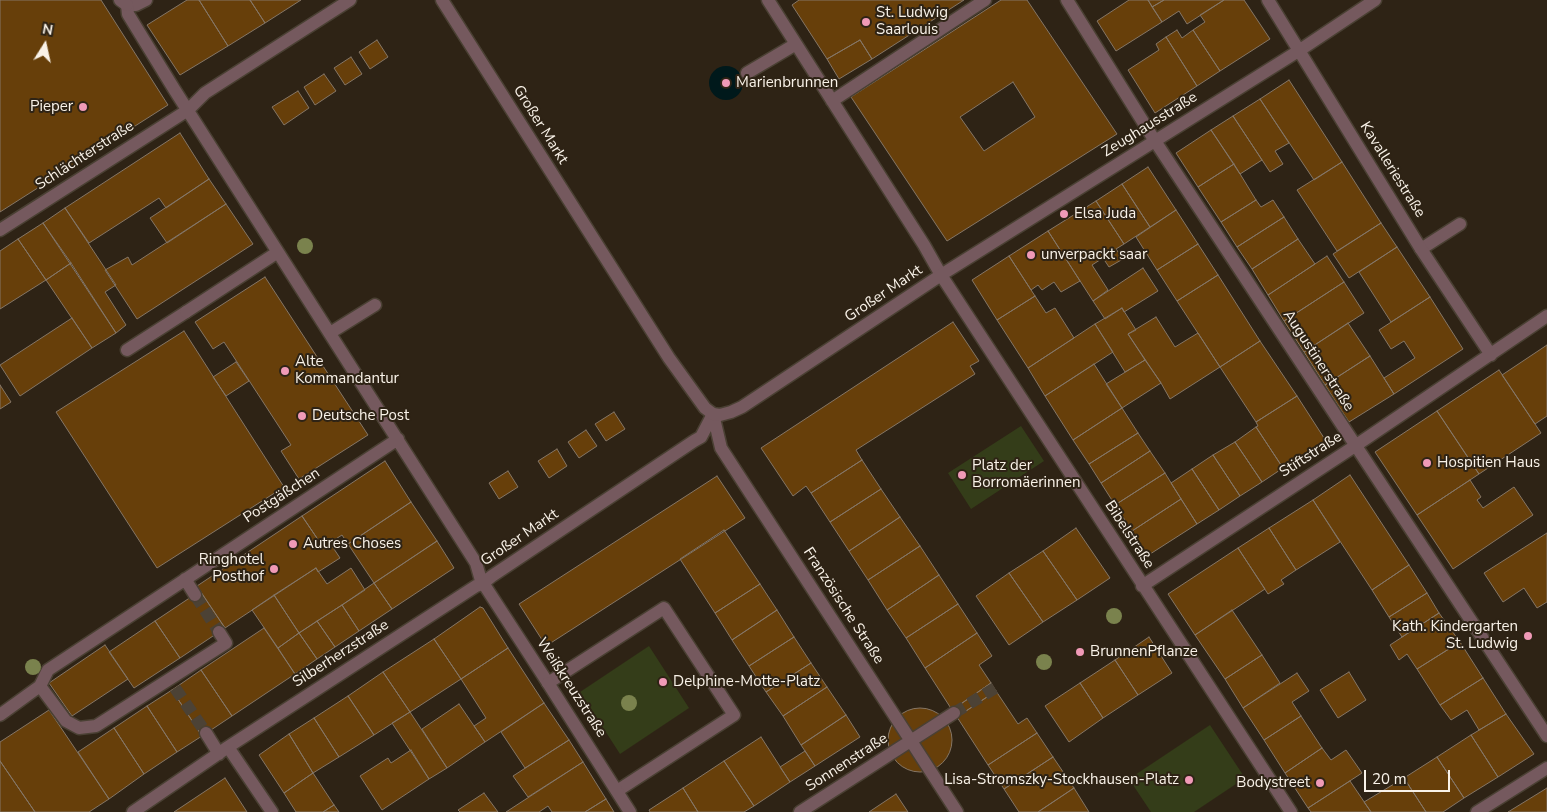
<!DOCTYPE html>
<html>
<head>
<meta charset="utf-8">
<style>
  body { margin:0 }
  #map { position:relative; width:1547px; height:812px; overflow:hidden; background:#2e2315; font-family:"Nunito Sans",sans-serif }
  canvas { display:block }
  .north { position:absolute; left:20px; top:20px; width:50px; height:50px; -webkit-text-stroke:4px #2e2315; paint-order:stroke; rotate:10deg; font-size:14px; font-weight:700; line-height:20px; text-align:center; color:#f9f2e8 }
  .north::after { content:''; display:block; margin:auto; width:18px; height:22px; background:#f9f2e8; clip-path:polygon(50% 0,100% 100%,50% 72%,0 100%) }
  .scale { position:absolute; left:1364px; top:770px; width:86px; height:22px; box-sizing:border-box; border:2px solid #f9f2e8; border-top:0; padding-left:6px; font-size:15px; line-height:18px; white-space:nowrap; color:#f9f2e8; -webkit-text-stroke:4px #2e2315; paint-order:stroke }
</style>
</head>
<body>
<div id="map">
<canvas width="1547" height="812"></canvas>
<div class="north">N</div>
<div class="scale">20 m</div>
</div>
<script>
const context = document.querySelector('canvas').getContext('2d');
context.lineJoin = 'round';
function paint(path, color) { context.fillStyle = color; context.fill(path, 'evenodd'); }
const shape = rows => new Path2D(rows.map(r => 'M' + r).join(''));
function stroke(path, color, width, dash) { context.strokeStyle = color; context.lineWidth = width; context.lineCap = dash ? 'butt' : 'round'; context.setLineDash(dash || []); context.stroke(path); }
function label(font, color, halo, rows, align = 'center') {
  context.font = font + ' "Nunito Sans",sans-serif'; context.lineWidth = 4; context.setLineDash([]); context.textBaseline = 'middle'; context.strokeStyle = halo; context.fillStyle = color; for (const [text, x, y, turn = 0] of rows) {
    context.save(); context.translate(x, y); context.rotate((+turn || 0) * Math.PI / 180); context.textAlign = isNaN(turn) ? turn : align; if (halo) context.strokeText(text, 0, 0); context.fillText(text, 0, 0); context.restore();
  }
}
paint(shape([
  [1021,426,1044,461,971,509,948,473],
  [649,646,689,708,620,754,580,692],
  [1210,725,1245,778,1194,812,1151,812,1129,779]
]), '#343d19');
paint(shape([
  '709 83a17 17 0 1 1 34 0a17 17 0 1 1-34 0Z'
]), '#00191b');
const building = shape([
  [0,0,101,0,168,105,0,212,0,0],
  [187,0,199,0,228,46,180,75,147,25,187,0],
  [199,0,250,0,265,23,228,46,199,0],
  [250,0,301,0,265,23,250,0],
  [799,0,964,0,872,59,860,40,827,59,792,5,799,0],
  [1001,0,1027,0,1117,134,947,241,851,97,1001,0],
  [1013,82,1035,117,984,151,960,117,1013,82],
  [1129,0,1148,0,1162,22,1116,51,1097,21,1129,0],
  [1148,0,1164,0,1152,7,1148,0],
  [1164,0,1224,0,1187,24,1179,11,1162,22,1152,7,1164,0],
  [1224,0,1244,0,1270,39,1220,71,1193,30,1205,22,1200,15,1224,0],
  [1177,30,1182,38,1193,30,1220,71,1197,86,1166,37,1177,30],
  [1166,37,1197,86,1155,113,1128,70,1159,50,1156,44,1166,37],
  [377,40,388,57,370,69,359,52,377,40],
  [860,40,872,59,839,79,827,59,860,40],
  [351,57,362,74,345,85,334,68,351,57],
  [324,74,336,91,315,105,304,87,324,74],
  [1289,80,1342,162,1314,180,1260,99,1289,80],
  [298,91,309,108,284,125,272,107,298,91],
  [1260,99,1289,143,1275,151,1283,164,1270,172,1233,116,1260,99],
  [1233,116,1262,160,1240,174,1211,130,1233,116],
  [1211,130,1234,164,1198,187,1176,153,1211,130],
  [180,133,209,179,166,208,159,198,89,243,65,208,180,133],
  [1342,162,1381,223,1337,251,1297,190,1342,162],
  [1234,164,1256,200,1221,222,1198,187,1234,164],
  [1148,167,1176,210,1150,227,1122,184,1148,167],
  [209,179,226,204,167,243,150,218,209,179],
  [1122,184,1150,227,1124,244,1096,201,1122,184],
  [1256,200,1261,207,1273,200,1284,217,1237,247,1221,222,1256,200],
  [1096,201,1124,244,1116,249,1123,259,1109,267,1103,258,1092,265,1108,290,1093,301,1048,231,1096,201],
  [226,204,253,244,137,319,105,270,128,257,132,265,226,204],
  [65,208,116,285,105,292,126,325,116,333,43,223,65,208],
  [1176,210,1198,244,1157,270,1136,237,1176,210],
  [1284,217,1298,239,1252,269,1237,247,1284,217],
  [43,223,71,263,46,280,18,239,43,223],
  [1381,223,1397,247,1349,278,1333,254,1381,223],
  [1048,231,1080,281,1061,292,1054,282,1042,290,1038,285,1031,290,1009,256,1048,231],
  [18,239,46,280,0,309,0,251,18,239],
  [1298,239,1315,264,1268,295,1252,269,1298,239],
  [1198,244,1218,275,1177,301,1157,270,1198,244],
  [1397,247,1430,297,1391,322,1359,272,1397,247],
  [1009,256,1035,296,997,320,972,280,1009,256],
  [1327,256,1344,282,1284,321,1268,295,1327,256],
  [71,263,116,333,92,348,46,280,71,263],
  [1143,268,1158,291,1124,312,1122,308,1105,319,1093,301,1143,268],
  [1218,275,1260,341,1220,367,1177,301,1218,275],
  [265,277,368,435,299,479,281,451,291,445,224,342,213,349,195,322,265,277],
  [1344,282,1364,313,1304,352,1284,321,1344,282],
  [1035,296,1046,313,1055,308,1074,338,1028,368,997,320,1035,296],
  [1430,297,1463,349,1394,394,1384,378,1415,358,1404,341,1391,349,1379,330,1430,297],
  [1122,308,1136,330,1128,334,1145,360,1125,372,1095,324,1122,308],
  [1156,317,1175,347,1198,333,1220,367,1170,399,1161,383,1128,334,1156,317],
  [72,318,92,348,20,396,0,365,72,318],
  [953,322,979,361,970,366,975,374,856,450,862,460,811,493,806,486,793,496,761,448,953,322],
  [1348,323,1370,356,1325,385,1304,352,1348,323],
  [1095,324,1113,352,1045,396,1028,368,1095,324],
  [184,331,284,487,157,568,56,412,184,331],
  [1260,341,1297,396,1256,422,1220,367,1260,341],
  [1547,345,1547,416,1535,424,1502,375,1547,345],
  [1370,356,1394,394,1349,422,1325,385,1370,356],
  [1145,360,1161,383,1122,408,1106,384,1145,360],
  [236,362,249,381,226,396,213,377,236,362],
  [1094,364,1122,408,1073,440,1045,396,1094,364],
  [1499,370,1541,433,1479,474,1437,411,1499,370],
  [0,385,11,402,0,409,0,385],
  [1297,396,1326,441,1283,468,1256,427,1258,426,1256,422,1297,396],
  [1122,408,1138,433,1089,464,1073,440,1122,408],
  [1437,411,1479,474,1417,515,1375,452,1437,411],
  [614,412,625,429,606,441,595,424,614,412],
  [1256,427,1283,468,1262,482,1235,442,1256,427],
  [586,430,597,446,579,458,568,442,586,430],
  [1138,433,1150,451,1101,483,1089,464,1138,433],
  [1235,442,1262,482,1240,496,1213,455,1235,442],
  [557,449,567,466,549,478,538,461,557,449],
  [1150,451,1165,473,1115,505,1101,483,1150,451],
  [1213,455,1240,496,1219,510,1192,469,1213,455],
  [862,460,881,489,830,522,811,493,862,460],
  [385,461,411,502,348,544,342,535,323,547,302,516,385,461],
  [1192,469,1219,510,1197,524,1171,483,1192,469],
  [508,471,518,487,499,499,489,483,508,471],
  [1165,473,1181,499,1132,531,1115,505,1165,473],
  [1350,475,1409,565,1372,590,1313,500,1350,475],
  [717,476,745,518,546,646,519,604,717,476],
  [1470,480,1481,497,1477,500,1483,508,1514,487,1533,515,1453,569,1417,515,1470,480],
  [881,489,900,517,849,551,830,522,881,489],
  [1181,499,1197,524,1147,556,1132,531,1181,499],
  [1313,500,1340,542,1296,570,1269,528,1313,500],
  [411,502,437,541,374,583,348,544,411,502],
  [302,516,323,547,330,543,340,558,318,572,316,568,225,628,197,586,302,516],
  [900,517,920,546,868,580,849,551,900,517],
  [1076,528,1110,578,1077,600,1043,551,1076,528],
  [1269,528,1296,570,1281,580,1284,584,1268,594,1238,548,1269,528],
  [724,530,760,584,715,613,680,559,724,530],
  [1547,533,1547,602,1537,608,1524,588,1503,602,1484,573,1547,533],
  [437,541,454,568,392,609,374,583,437,541],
  [920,546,939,575,887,610,868,580,920,546],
  [1238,548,1265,589,1195,635,1168,594,1238,548],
  [1043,551,1077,600,1043,622,1009,573,1043,551],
  [1409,565,1427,593,1389,617,1372,590,1409,565],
  [316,568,327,584,351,568,365,590,299,633,274,595,316,568],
  [1009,573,1043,622,1009,645,976,596,1009,573],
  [939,575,958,604,906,638,887,610,939,575],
  [374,583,392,609,359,631,342,605,374,583],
  [760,584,777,610,732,640,715,613,760,584],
  [200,591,225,628,180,658,155,621,200,591],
  [1427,593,1439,613,1402,637,1389,617,1427,593],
  [274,595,299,633,278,648,252,610,274,595],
  [958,604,977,633,925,668,906,638,958,604],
  [342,605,359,631,335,647,317,621,342,605],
  [480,607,483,608,508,648,461,679,434,639,480,607],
  [777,610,794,637,749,666,732,640,777,610],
  [1232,610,1262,655,1225,679,1195,635,1232,610],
  [1439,613,1460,642,1417,669,1407,654,1399,660,1390,645,1439,613],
  [155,621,180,658,134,688,109,652,155,621],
  [317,621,335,647,317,659,299,633,317,621],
  [264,628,295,674,232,716,201,670,264,628],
  [299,633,317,659,295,674,278,648,299,633],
  [977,633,992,656,979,665,991,683,952,710,925,668,977,633],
  [794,637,811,663,766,692,749,666,794,637],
  [1149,637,1172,673,1138,695,1115,660,1149,637],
  [434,639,461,679,410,712,383,672,434,639],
  [1460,642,1483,678,1440,705,1417,669,1460,642],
  [105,645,128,679,72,716,49,683,105,645],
  [508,648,544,703,485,742,474,726,486,718,461,679,508,648],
  [1262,655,1280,683,1243,708,1225,679,1262,655],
  [1115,660,1138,695,1103,718,1080,683,1115,660],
  [811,663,827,687,783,716,766,692,811,663],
  [201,670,232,716,202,736,172,690,201,670],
  [383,672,410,712,374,735,348,696,383,672],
  [1349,672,1366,700,1338,718,1320,690,1349,672],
  [1297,673,1309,691,1292,702,1301,716,1264,740,1243,708,1297,673],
  [1483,678,1506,714,1479,730,1467,710,1451,720,1440,705,1483,678],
  [991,683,996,691,957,717,952,710,991,683],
  [1080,683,1103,718,1069,742,1045,706,1080,683],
  [827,687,846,715,801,745,783,716,827,687],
  [172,690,202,736,177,752,147,706,172,690],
  [996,691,1018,724,1027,718,1037,733,988,765,957,717,996,691],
  [348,696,374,735,339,757,314,718,348,696],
  [544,703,569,740,525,768,501,732,544,703],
  [459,704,485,742,447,768,422,729,459,704],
  [147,706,177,752,144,774,114,728,147,706],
  '888 740a32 32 0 1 1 64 0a32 32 0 1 1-64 0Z',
  [49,710,109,799,89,812,35,812,0,761,0,742,49,710],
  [410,712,447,768,429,779,392,723,410,712],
  [1506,714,1534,754,1498,777,1471,735,1506,714],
  [846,715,860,737,815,766,801,745,846,715],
  [1301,716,1322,748,1285,773,1264,740,1301,716],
  [314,718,339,757,313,773,289,734,314,718],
  [114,728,144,774,109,799,78,752,114,728],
  [1037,733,1053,757,1004,789,988,765,1037,733],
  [289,734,313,773,284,793,259,755,289,734],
  [1471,735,1498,777,1464,798,1437,757,1471,735],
  [761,737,790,782,754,806,724,761,761,737],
  [569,740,583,762,528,797,513,776,569,740],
  [1322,748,1331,760,1346,750,1362,773,1308,808,1285,773,1322,748],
  [411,750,429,779,382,810,360,776,388,758,391,763,411,750],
  [805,751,815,766,790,782,780,767,805,751],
  [1053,757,1074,788,1038,812,1019,812,1004,789,1053,757],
  [1437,757,1464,798,1443,812,1426,812,1404,778,1437,757],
  [0,761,35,812,0,812,0,761],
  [724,761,754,806,744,812,698,812,683,788,724,761],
  [583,762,606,799,585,812,552,812,548,806,539,812,506,812,583,762],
  [313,773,334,805,323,812,296,812,284,793,313,773],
  [225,778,247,812,174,812,225,778],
  [1404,778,1426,812,1371,812,1364,802,1404,778],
  [1350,781,1371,812,1311,812,1308,808,1350,781],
  [683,788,698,812,650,812,649,810,683,788],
  [1074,788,1089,812,1038,812,1074,788],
  [1547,788,1547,812,1508,812,1547,788],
  [484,793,498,812,460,812,458,810,484,793],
  [896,794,908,812,869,812,896,794],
  [606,799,614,812,585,812,606,799],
  [334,805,339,812,323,812,334,805]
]);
paint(building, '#673f0a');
stroke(building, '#857666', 1);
stroke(shape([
  [195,595,219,632],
  [175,688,206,733],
  [954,713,995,688]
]), '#4c4235', 12, [12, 6]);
const service = shape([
  [127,5,136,5,146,0],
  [1421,249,1460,224],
  [127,350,186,312],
  [548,683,664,608,734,715,617,791]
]);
const pedestrian = shape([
  [768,0,924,245,941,275],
  [127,5,128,14,174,89,476,563,482,584],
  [747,73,796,44],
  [832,101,985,0],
  [0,230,188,110,205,93,350,0],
  [186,312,278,252],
  [330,333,375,305],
  [713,414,721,448,957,812],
  [185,579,195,595],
  [482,584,485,586,548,683],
  [40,686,66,721,79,728,96,726,226,643,219,632],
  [0,715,40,686,48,670,398,439],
  [206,733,219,754],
  [228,747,272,812],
  [133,812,228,747,476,586,482,584,492,576,694,441,701,437,713,414],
  [800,812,954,713]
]);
const minor = shape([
  [120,0,127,5],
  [442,0,669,358,705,408,713,414,720,415,731,412,742,407,941,275,1300,50,1375,0],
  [1067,0,1155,141,1547,736],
  [1268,0,1421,249,1491,355],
  [941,275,1291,812],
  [1142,586,1355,446,1547,316],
  [548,683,630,812],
  [1477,812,1547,768]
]);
stroke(service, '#4a4033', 15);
stroke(pedestrian, '#4a4033', 15);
stroke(minor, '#4a4033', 15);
stroke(service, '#75595e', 12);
stroke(pedestrian, '#75595e', 12);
stroke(minor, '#75595e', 12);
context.fillStyle = '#7a824d';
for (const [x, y] of [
  [305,246],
  [1114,616],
  [1044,662],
  [33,667],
  [629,703]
]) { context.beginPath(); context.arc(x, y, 8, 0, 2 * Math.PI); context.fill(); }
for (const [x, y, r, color] of [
  [866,22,5,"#f09ab7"],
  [726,83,5,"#f09ab7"],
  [83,107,5,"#f09ab7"],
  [1064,214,5,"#f09ab7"],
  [1031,255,5,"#f09ab7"],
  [285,371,5,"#f09ab7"],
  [302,416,5,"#f09ab7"],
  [1427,463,5,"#f09ab7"],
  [962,475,5,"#f09ab7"],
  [293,544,5,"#f09ab7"],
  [274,569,5,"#f09ab7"],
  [1528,636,5,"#f09ab7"],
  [1080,652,5,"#f09ab7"],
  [663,682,5,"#f09ab7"],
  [1189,780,5,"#f09ab7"],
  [1320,783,5,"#f09ab7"]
]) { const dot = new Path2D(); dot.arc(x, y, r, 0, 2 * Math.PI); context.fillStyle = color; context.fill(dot); stroke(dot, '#2e2315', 2); }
label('15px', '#f9f2e8', '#2e2315', [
  ["St. Ludwig",876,13],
  ["Saarlouis",876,30],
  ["Marienbrunnen",736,83],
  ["Pieper",73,107,"right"],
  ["Elsa Juda",1074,214],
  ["unverpackt saar",1041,255],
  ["Alte",295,362],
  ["Kommandantur",295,379],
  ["Deutsche Post",312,416],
  ["Hospitien Haus",1437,463],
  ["Platz der",972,466],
  ["Borromäerinnen",972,483],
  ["Autres Choses",303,544],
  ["Ringhotel",264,560,"right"],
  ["Posthof",264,577,"right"],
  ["Kath. Kindergarten",1518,627,"right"],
  ["St. Ludwig",1518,644,"right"],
  ["BrunnenPflanze",1090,652],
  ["Delphine-Motte-Platz",673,682],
  ["Lisa-Stromszky-Stockhausen-Platz",1179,780,"right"],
  ["Bodystreet",1310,783,"right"]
], 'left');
label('15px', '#f9f2e8', '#2e2315', [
  ["Großer Markt",540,125,58],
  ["Zeughausstraße",1150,125,-32],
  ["Schlächterstraße",85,156,-33],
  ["Kavalleriestraße",1392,170,58],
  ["Großer Markt",884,294,-34],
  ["Augustinerstraße",1318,361,57],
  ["Stiftstraße",1311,455,-33],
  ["Postgäßchen",282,496,-33],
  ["Bibelstraße",1129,535,57],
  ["Großer Markt",520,538,-34],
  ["Französische Straße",843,606,57],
  ["Silberherzstraße",341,654,-33],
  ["Weißkreuzstraße",571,688,57],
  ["Sonnenstraße",847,763,-33]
]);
</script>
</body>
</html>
